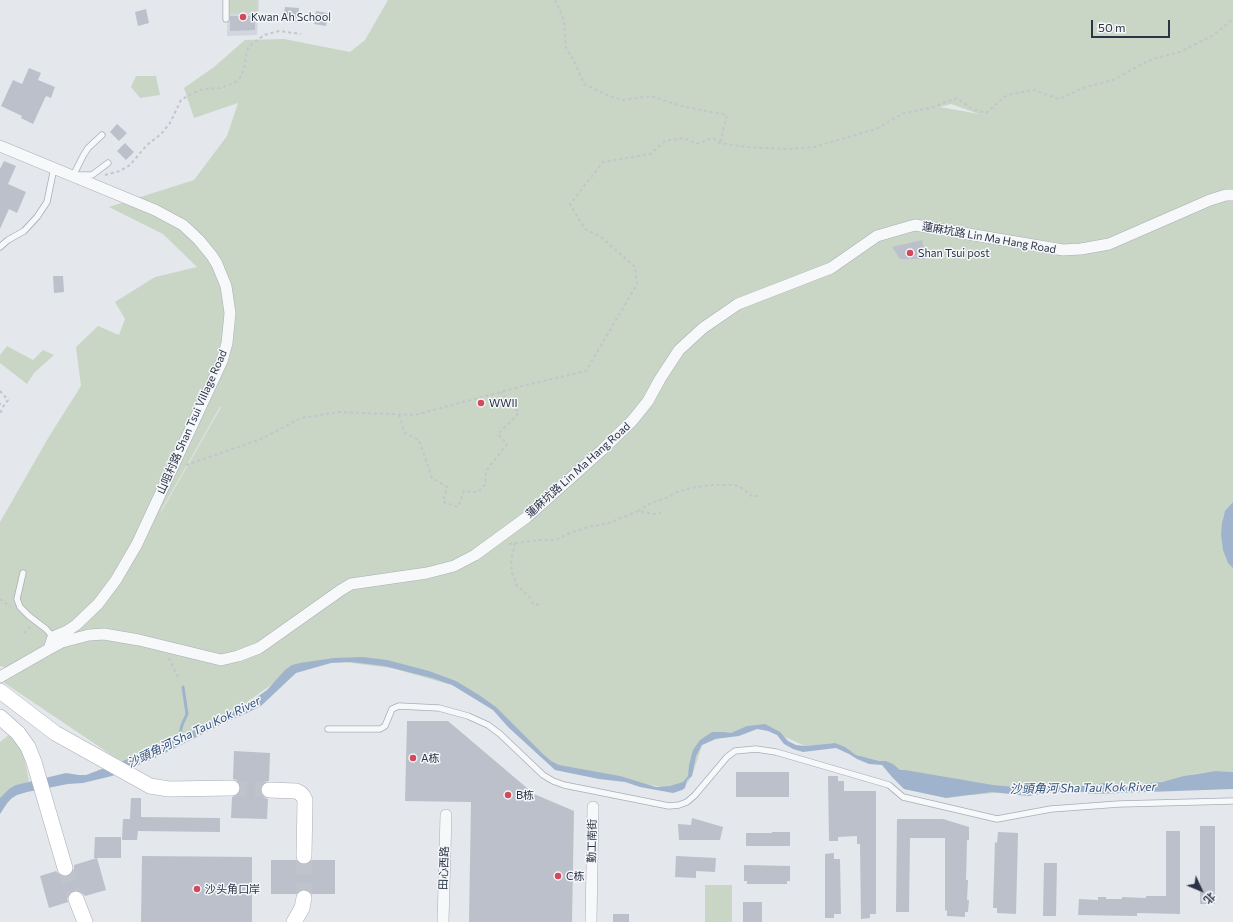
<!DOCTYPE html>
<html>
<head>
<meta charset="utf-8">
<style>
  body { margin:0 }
  #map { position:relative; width:1233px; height:922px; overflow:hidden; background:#e4e7ec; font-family:Commissioner,"Noto Sans SC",sans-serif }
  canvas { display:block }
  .north { position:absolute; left:1181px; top:870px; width:40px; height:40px; -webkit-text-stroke:3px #f4f6f9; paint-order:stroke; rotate:134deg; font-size:11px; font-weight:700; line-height:16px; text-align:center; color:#2b3445 }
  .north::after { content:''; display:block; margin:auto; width:14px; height:18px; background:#2b3445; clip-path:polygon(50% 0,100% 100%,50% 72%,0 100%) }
  .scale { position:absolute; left:1091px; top:20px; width:79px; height:18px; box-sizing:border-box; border:2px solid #2b3445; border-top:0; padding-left:5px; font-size:12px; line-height:14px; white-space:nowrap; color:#2b3445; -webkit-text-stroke:3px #f4f6f9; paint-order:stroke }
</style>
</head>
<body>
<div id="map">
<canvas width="1233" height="922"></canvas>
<div class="north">北</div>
<div class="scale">50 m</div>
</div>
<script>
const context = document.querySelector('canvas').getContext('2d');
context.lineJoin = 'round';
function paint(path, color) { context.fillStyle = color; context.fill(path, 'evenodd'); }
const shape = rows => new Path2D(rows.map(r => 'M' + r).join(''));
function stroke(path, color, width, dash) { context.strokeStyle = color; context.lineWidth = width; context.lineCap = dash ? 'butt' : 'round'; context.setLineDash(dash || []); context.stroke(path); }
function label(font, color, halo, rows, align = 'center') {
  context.font = font + ' Commissioner,"Noto Sans SC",sans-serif'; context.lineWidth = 3; context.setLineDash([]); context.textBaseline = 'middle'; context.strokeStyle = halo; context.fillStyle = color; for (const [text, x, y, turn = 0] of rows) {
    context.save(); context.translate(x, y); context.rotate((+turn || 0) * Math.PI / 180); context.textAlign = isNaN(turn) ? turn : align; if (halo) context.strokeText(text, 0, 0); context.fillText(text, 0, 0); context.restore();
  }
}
paint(shape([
  [228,0,259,0,257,35,227,36]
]), '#d2d6de');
paint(shape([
  [229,0,257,0,258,12,230,14],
  [388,0,1233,0,1233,502,1223,517,1233,568,1233,771,1231,772,1215,771,1193,774,1168,781,1146,783,1138,782,1122,785,1024,790,973,795,938,796,904,789,893,764,856,755,835,743,805,746,758,725,731,733,702,745,692,776,682,790,555,770,543,754,493,710,451,683,457,678,448,684,392,668,335,661,289,672,243,705,236,706,240,707,242,712,130,764,116,758,0,680,12,669,0,666,0,522,50,435,81,386,76,347,98,326,119,335,125,319,115,302,155,277,197,267,163,234,109,207,194,180,227,136,238,103,194,118,184,88,214,67,245,40,284,39,350,52,365,40],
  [951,104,979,114,940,107],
  [220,407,221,407,160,514,162,509],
  [136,76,156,76,160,95,140,98,131,87],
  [7,346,33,360,43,350,54,355,34,373,27,384,0,363,0,355],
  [10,734,23,751,29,781,11,798,0,814,0,742],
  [705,885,732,885,732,922,705,922]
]), '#c9d6c5');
paint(shape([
  [1233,502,1233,568,1228,563,1223,550,1221,534,1222,523,1225,511],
  [363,657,387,660,429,671,456,681,479,695,496,707,543,754,551,761,559,765,620,776,656,787,670,786,683,782,688,776,689,765,693,750,700,740,712,732,724,732,731,733,747,726,765,724,780,732,788,741,796,745,805,746,835,743,845,747,856,755,880,761,886,761,893,764,900,770,905,770,993,785,1036,789,1055,786,1090,786,1104,783,1115,784,1129,787,1146,783,1162,782,1184,776,1215,771,1233,772,1233,789,1091,794,1083,792,1056,792,1028,796,992,792,946,798,904,789,892,777,882,765,869,764,857,759,849,754,836,748,803,752,793,749,784,744,777,735,768,731,757,729,739,736,715,739,702,745,696,756,692,776,687,780,685,788,682,790,673,793,640,787,625,782,599,779,555,770,508,727,493,710,452,685,432,678,384,666,351,662,331,663,296,673,262,705,249,712,222,724,155,758,112,776,83,783,68,784,27,792,17,795,12,798,7,803,0,814,0,798,9,789,16,785,66,773,79,775,86,775,136,756,207,725,253,700,267,690,285,670,292,665,300,663,334,658]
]), '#9fb4cc');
stroke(shape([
  [179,739,179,737,182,725,187,714,183,687]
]), '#9fb4cc', 3);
paint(shape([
  [285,7,299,8,297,22,283,21],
  [146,9,149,23,138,26,135,12],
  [316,11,328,13,326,26,314,24],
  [230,16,255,16,255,30,230,31],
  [29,68,41,73,38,80,55,87,51,98,46,96,33,124,21,118,22,116,1,106,13,80,22,84],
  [117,124,127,133,119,141,110,132],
  [125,143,134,152,126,160,117,151],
  [4,161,16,166,8,184,26,192,17,213,9,209,0,229,0,169],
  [922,240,926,259,900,259,892,247],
  [53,276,63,276,64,292,54,293],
  [407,721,448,721,534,794,574,811,572,922,469,922,471,802,405,801],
  [234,751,270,753,269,781,264,782,262,785,260,790,261,795,265,798,268,799,267,819,231,818,232,797,237,795,240,792,241,788,239,783,237,780,233,779],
  [736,772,789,772,789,797,736,797],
  [828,776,838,776,838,781,844,781,844,791,876,791,876,914,870,914,870,918,861,919,860,844,857,844,857,836,838,837,838,841,829,841],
  [131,798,141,798,141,817,220,818,220,832,138,831,137,840,122,840,123,819,130,819],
  [692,818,723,827,720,840,679,840,678,824,691,825],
  [897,819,943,819,969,827,969,840,967,840,966,880,968,880,967,900,969,900,968,912,965,912,965,917,947,916,947,910,945,911,945,838,910,838,909,912,896,912],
  [1200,826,1215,826,1215,904,1200,904],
  [1166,831,1180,831,1180,914,1137,913,1137,916,1078,915,1079,899,1098,900,1098,897,1106,897,1106,899,1122,899,1122,897,1146,898,1146,896,1166,896],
  [772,832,790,832,790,846,746,846,746,833,772,833],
  [998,832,1018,833,1016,914,997,913,997,908,993,908,995,842,997,843],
  [95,837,121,837,121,858,94,858],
  [834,853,834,859,840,859,841,914,834,914,834,918,825,918,825,854],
  [142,856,252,857,252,922,141,922],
  [676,856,716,858,715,872,696,871,696,878,675,877],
  [97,858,106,890,85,896,81,892,77,890,73,891,69,894,67,898,68,902,49,908,40,876,56,871,62,877,68,876,72,874,74,870,74,865],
  [271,860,296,860,300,864,304,865,309,864,312,860,335,860,335,894,312,894,310,891,305,889,301,890,296,894,271,894],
  [1044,863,1057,863,1056,916,1043,916],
  [744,865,790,866,790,881,787,881,787,884,747,884,747,881,744,881],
  [743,902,762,902,762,922,743,922],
  [613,914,629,914,629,922,613,922]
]), '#bbc0ca');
stroke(shape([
  [232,788,269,790],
  [65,868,76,899],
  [304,898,304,856]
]), '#bfc3cb', 15, [15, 8]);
const service = shape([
  [226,0,226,19],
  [78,175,92,175,108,163],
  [73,176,83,156,88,148,102,135],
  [0,247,8,240,24,231,37,217,47,202,54,168],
  [23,573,17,599,20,607,29,616,46,629,53,637],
  [328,729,380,729,385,726,392,709,399,706,439,708,468,716,488,725,500,734,543,775,553,781,564,785,669,806,679,805,687,802,695,795,727,757,735,751,756,749,776,752,889,785,903,797,997,819,1051,809,1119,804,1233,801]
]);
const minor = shape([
  [0,146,155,210,183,225,199,240,212,256,217,264,226,286,230,313,227,343,222,361,137,544,116,580,98,604,76,625,67,631,53,637,49,649,0,677],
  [49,649,62,642,89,635,104,634,139,640,221,660,238,656,259,648,341,590,351,584,427,573,454,566,475,555,527,517,602,450,632,421,648,401,660,379,679,350,703,328,738,304,831,268,877,236,915,225,1063,250,1081,249,1109,244,1210,200,1226,195,1233,195],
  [443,922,446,815],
  [591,922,593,807]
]);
const secondary = shape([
  [0,691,55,733,150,786,169,789,232,788],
  [0,717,18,733,28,747,34,762,65,868],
  [269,790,296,791,300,793,303,796,305,800,304,856],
  [76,899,85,922],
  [294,922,302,908,304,898]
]);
stroke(service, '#a9aeb7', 7);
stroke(minor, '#a9aeb7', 12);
stroke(secondary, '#a9aeb7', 16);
stroke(shape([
  [555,0,564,20,566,48,575,63,584,84,607,95,623,100,651,96,681,106,727,115,720,143],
  [105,175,120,171,130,165,147,145,161,134,170,123,181,100,191,94,203,89,220,88,234,83,240,78,244,69,247,50,251,45,264,35,279,31,301,34],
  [0,391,8,400,2,408,0,416],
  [0,404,1,404],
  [399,415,405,433,419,440,432,478,447,487,443,502,458,507,464,491,478,492,485,485,486,471,507,444,498,434,519,413,501,392],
  [186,465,261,439,301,418,339,412,415,415,530,384,586,371,637,284,635,267,601,237,585,229,570,204,603,162,650,154,665,141,685,138,696,144,713,138,720,143,746,147,787,149,814,147,876,129,904,113,930,108,957,98,972,109,986,113,1007,95,1034,90,1059,99,1083,88,1113,80,1144,63,1156,58,1180,52,1214,35,1233,19],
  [638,511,651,503,668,497,674,493,691,488,710,485,734,485,740,487,752,496,757,496,761,494],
  [515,543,511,562,512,573,515,580,517,586,528,595,532,602,535,605,540,604],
  [509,544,538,540,556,540,567,534,588,527,609,523,638,511,653,514,661,513],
  [0,599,11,607],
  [24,633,30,627],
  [169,658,178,677]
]), '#c2c5cb', 2, [3, 3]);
stroke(service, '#f7f8fa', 5.5);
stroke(minor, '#f7f8fa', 11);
stroke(secondary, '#fff', 15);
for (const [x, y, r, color] of [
  [243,17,4,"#d1495b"],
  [910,253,4,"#d1495b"],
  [481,403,4,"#d1495b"],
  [413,758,4,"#d1495b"],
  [508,795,4,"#d1495b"],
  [558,876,4,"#d1495b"],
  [197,889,4,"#d1495b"]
]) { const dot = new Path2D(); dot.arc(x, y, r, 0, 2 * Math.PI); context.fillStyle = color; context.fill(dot); stroke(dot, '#f4f6f9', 1.5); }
label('11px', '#2b3445', '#f4f6f9', [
  ["Kwan Ah School",251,17],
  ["Shan Tsui post",918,253],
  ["WWII",489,403],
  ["A栋",421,758],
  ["B栋",516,795],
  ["C栋",566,876],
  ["沙头角口岸",205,889]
], 'left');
label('11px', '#2b3445', '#f4f6f9', [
  ["蓮麻坑路 Lin Ma Hang Road",989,238,10],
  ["山咀村路 Shan Tsui Village Road",192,422,-66],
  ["蓮麻坑路 Lin Ma Hang Road",578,470,-42],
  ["勤工南街",592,841,-89],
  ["田心西路",444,868,-88]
]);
label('italic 12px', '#34527a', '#f4f6f9', [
  ["沙頭角河 Sha Tau Kok River",194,732,-26],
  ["沙頭角河 Sha Tau Kok River",1083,788,-1]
]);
</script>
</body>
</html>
